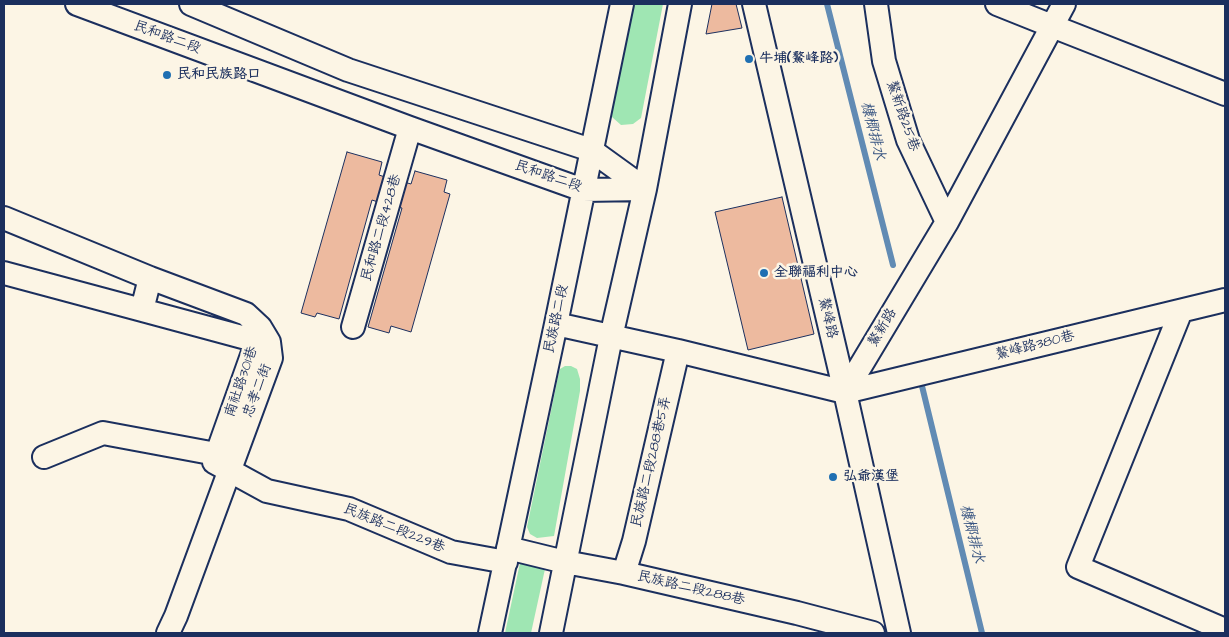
<!DOCTYPE html>
<html>
<head>
<meta charset="utf-8">
<style>
  body { margin:0 }
  #map { position:relative; width:1229px; height:637px; overflow:hidden; background:#fcf5e5; font-family:"Architects Daughter",sans-serif }
  canvas { display:block }
  .frame { position:absolute; inset:0; border:5px solid #1b2f5e; pointer-events:none }
</style>
</head>
<body>
<div id="map">
<canvas width="1229" height="637"></canvas>
<div class="frame"></div>
</div>
<script>
const context = document.querySelector('canvas').getContext('2d');
context.lineJoin = 'round';
function paint(path, color) { context.fillStyle = color; context.fill(path, 'evenodd'); }
const shape = rows => new Path2D(rows.map(r => 'M' + r).join(''));
function stroke(path, color, width, dash) { context.strokeStyle = color; context.lineWidth = width; context.lineCap = dash ? 'butt' : 'round'; context.setLineDash(dash || []); context.stroke(path); }
function label(font, color, halo, rows, align = 'center') {
  context.font = font + ' "Architects Daughter","LXGW WenKai TC",sans-serif'; context.lineWidth = 5; context.setLineDash([]); context.textBaseline = 'middle'; context.strokeStyle = halo; context.fillStyle = color; for (const [text, x, y, turn = 0] of rows) {
    context.save(); context.translate(x, y); context.rotate((+turn || 0) * Math.PI / 180); context.textAlign = isNaN(turn) ? turn : align; if (halo) context.strokeText(text, 0, 0); context.fillText(text, 0, 0); context.restore();
  }
}
paint(shape([
  [634,4,663,4,641,118,633,124,621,125,612,117,612,109],
  [565,366,571,366,577,369,580,379,580,391,554,536,537,538,530,534,527,527,558,377,560,369],
  [524,561,543,565,545,569,531,633,505,633,520,563]
]), '#9fe6b3');
stroke(shape([
  [827,4,893,265],
  [921,382,982,633]
]), '#618bb4', 6);
const building = shape([
  [712,4,736,4,742,28,706,34,712,4],
  [347,152,382,162,379,175,385,177,378,202,372,200,339,319,317,313,315,317,301,313,347,152],
  [415,171,447,180,444,192,450,194,411,332,391,326,389,333,368,327,402,208,397,207,404,182,411,184,415,171],
  [782,197,814,334,748,350,715,212,782,197]
]);
paint(building, '#edba9f');
stroke(building, '#1b2f5e', 1);
const minor = shape([
  [77,4,410,128,583,190,645,189],
  [191,4,348,70,591,150,645,189],
  [754,4,845,392,899,633],
  [876,4,884,61,908,140,947,222],
  [997,4,1052,26,1225,94],
  [4,218,150,278,246,314,260,327,269,342,271,358,176,616,168,633],
  [4,273,142,310],
  [150,278,142,310,257,341,214,462,267,491,349,509,451,552,506,562],
  [1181,311,1078,567,1225,630],
  [556,324,678,351,845,392,947,222,1064,4],
  [353,327,410,128],
  [845,392,1225,300],
  [44,457,103,433,216,454],
  [508,548,565,562,624,573,797,613,873,633],
  [624,573,634,541,678,351],
  [490,633,556,324,622,4],
  [551,633,611,337,645,189,680,4]
]);
stroke(minor, '#1b2f5e', 26);
stroke(minor, '#fcf5e5', 22);
for (const [x, y, r, color] of [
  [749,59,5,"#1f6fb2"],
  [167,75,5,"#1f6fb2"],
  [764,273,5,"#1f6fb2"],
  [833,477,5,"#1f6fb2"]
]) { const dot = new Path2D(); dot.arc(x, y, r, 0, 2 * Math.PI); context.fillStyle = color; context.fill(dot); stroke(dot, '#fcf5e5', 2); }
label('14px', '#1b2f5e', '#fcf5e5', [
  ["民和路二段",167,38,20],
  ["鰲新路25巷",902,116,71],
  ["民和路二段",548,177,19],
  ["民和路二段428巷",382,228,-74],
  ["鰲峰路",827,318,77],
  ["民族路二段",557,319,-78],
  ["鰲新路",883,328,-59],
  ["鰲峰路380巷",1035,346,-14],
  ["南社路301巷",242,382,-71],
  ["忠孝二街",258,391,-69],
  ["民族路二段288巷5弄",652,462,-77],
  ["民族路二段229巷",394,529,22],
  ["民族路二段288巷",691,589,13]
]);
label('bold 14px', '#1b2f5e', '#fcf5e5', [
  ["牛埔(鰲峰路)",759,59],
  ["民和民族路口",177,75],
  ["全聯福利中心",774,273],
  ["弘爺漢堡",843,477]
], 'left');
label('italic 15px', '#385582', '#fcf5e5', [
  ["槺榔排水",872,131,76],
  ["槺榔排水",971,534,76]
]);
</script>
</body>
</html>
